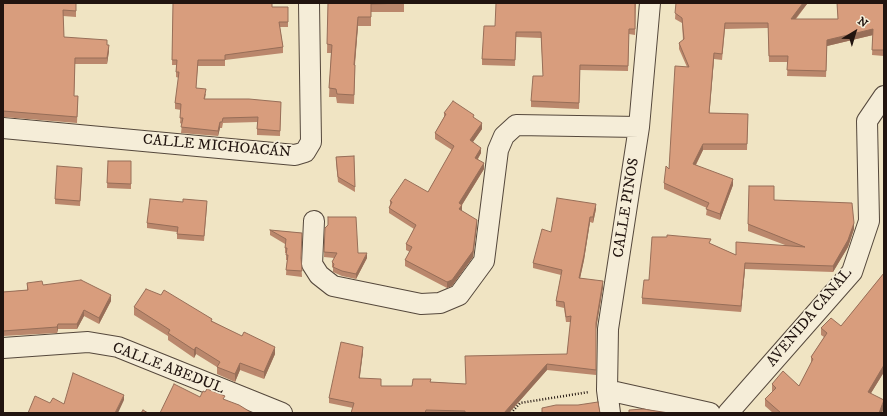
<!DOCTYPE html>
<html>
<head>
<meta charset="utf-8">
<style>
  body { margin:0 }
  #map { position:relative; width:887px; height:416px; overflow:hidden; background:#f0e4c3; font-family:"IM FELL DW Pica",serif }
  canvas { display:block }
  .frame { position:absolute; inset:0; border:4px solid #21140f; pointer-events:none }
  .north { position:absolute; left:835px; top:12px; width:40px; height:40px; -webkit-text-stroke:3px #f5edd8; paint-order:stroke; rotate:38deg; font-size:11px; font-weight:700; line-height:16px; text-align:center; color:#21140f }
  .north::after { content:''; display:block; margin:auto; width:14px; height:18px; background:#21140f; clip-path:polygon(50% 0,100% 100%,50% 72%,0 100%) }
</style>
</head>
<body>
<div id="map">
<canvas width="887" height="416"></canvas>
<div class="frame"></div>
<div class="north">N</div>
</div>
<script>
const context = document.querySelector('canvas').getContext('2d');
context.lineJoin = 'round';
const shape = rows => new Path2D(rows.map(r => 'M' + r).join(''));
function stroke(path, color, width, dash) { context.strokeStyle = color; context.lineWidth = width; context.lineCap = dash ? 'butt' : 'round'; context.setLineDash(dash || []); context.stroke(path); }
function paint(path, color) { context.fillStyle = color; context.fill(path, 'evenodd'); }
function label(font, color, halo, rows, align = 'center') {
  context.font = font + ' "IM FELL DW Pica",serif'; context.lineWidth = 3.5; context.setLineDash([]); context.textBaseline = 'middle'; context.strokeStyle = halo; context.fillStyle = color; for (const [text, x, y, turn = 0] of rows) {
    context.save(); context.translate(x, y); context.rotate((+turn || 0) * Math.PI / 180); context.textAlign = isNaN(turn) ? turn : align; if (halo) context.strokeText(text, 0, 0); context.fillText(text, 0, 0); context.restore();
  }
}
const minor = shape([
  [3,128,295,155,305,152,311,142,309,3],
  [314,221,312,264,319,275,333,286,421,304,440,303,459,295,484,261,498,150,504,136,516,125,639,127],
  [3,348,88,342,118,347,282,413],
  [607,390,710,413],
  [610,413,607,390,608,329,639,127,650,3],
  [728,413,852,272,869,221,867,121,884,96]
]);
stroke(minor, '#55483c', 22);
stroke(shape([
  [511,413,520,403,589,392]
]), '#21140f', 2.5, [1, 2]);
stroke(minor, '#f5edd8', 20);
paint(shape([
  [3,3,76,3,76,17,63,16,64,37,107,45,109,51,107,64,75,64,74,96,78,96,77,123,3,117],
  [173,3,272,7,288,7,288,27,280,27,283,47,283,53,225,60,225,66,198,66,196,88,206,94,205,99,281,102,280,136,257,135,257,122,223,123,222,128,220,128,218,136,181,133,182,124,180,123,181,110,175,109,175,103,179,78,176,77,176,65,172,65],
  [328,3,404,3,404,12,371,12,371,26,358,26,355,65,355,73,354,104,337,103,336,97,329,97,331,53,327,53],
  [636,3,635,35,629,34,628,71,580,70,579,109,531,107,531,101,543,76,541,38,516,37,515,66,482,65,482,59,495,26],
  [676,3,807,3,807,4,796,19,838,19,837,3,884,3,884,56,872,55,873,35,827,46,826,77,787,76,788,62,769,62,768,28,725,29,722,60,714,59,709,113,748,114,747,150,703,150,696,165,733,185,720,220,706,215,707,208,664,189,664,183,669,169,687,67,679,49,679,43,683,40,682,23,675,19],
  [444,113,474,118,482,129,473,142,481,153,478,159,484,169,462,205,462,211,477,225,473,257,452,286,447,288,405,266,405,260,410,252,406,250,406,244,414,229,389,213,389,208,390,205,390,201,428,192,452,150,435,139,435,133,444,117],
  [354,156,355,192,338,182,336,162,336,157],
  [108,161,131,161,131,189,107,188],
  [82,173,80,206,55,204,55,199],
  [774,200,854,229,848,247,833,272,745,269,741,312,642,304,642,298,649,280,711,244,736,255,785,245,748,231,748,224],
  [207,206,204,241,177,239,177,232,147,228,147,223],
  [596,209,593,223,590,222,584,260,580,278,603,287,596,329,596,375,547,370,509,413,351,413,353,408,329,403,329,398,363,352,359,378,381,386,412,386,431,382,466,384,567,354,571,322,566,322,564,308,556,306,556,301,561,275,533,268,533,263,551,232],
  [325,228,358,253,367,258,356,279,342,276,333,272,333,268,332,267,332,262,334,258,324,257],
  [270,230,302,233,301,260,302,277,286,275,287,260,286,260,286,253,285,253,285,244,270,235],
  [884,273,884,372,871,393,884,407,882,413,773,413,765,406,765,399,773,391,772,391,772,384,799,386,811,364,811,357,824,337,821,335,821,328,841,326],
  [27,283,43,285,111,301,99,324,84,316,77,329,58,329,57,333,3,336,3,292,27,290],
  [134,307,212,321,275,354,264,379,240,370,235,382,217,374,217,367,196,354,194,358,168,340,168,336,134,315]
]), '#ba876c');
paint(shape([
  [803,3,807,3,807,4,791,24,791,19],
  [358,17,358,26,354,73,354,65],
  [873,29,873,35,827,46,826,77,827,40],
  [109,45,109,51,107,64,107,58],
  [714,53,714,59,709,119,709,113],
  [220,122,220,128,218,136,218,131],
  [482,123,482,129,470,146,470,140],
  [703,144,703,150,693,170,693,164],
  [481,148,481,153,475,163,475,158],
  [484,163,484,169,460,208,462,205,462,211,459,215,459,203],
  [733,179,733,185,720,220,720,214],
  [596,204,596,209,593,223,593,217],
  [590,217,590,222,584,260,579,283,579,278],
  [477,220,477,225,473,257,452,286,447,288,447,282],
  [854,223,854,229,848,247,833,272,833,266],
  [367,253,367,258,356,279,356,274],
  [745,263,745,269,741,312,741,306],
  [603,281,603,287,596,329,596,375,596,323],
  [111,295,111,301,99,324,99,318],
  [84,310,84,316,77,329,77,324],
  [58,324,58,329,57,333,57,327],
  [196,347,196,354,194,358,194,350],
  [275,347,275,354,264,379,264,372],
  [363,347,363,352,359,384,359,378],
  [240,363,240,370,235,382,235,374],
  [547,364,547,370,509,413,504,413],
  [884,365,884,372,868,398,868,392],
  [124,395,124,400,118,413,115,413],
  [884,400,884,407,882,413,879,413]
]), '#976e58');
const building = shape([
  [3,3,76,3,76,11,63,10,64,37,107,40,107,45,109,45,107,58,75,58,74,96,78,96,77,117,3,111,3,3],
  [173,3,272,3,272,7,288,7,288,22,279,22,283,47,225,55,225,60,198,60,196,88,206,89,204,99,249,99,281,102,280,131,257,129,258,117,223,118,222,122,220,122,218,131,181,127,183,118,180,118,181,104,175,103,179,72,176,72,177,60,172,60,173,3],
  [328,3,404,3,371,4,371,17,358,17,354,65,355,65,354,95,337,94,336,89,329,88,332,45,327,44,328,3],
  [496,3,635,3,635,29,629,29,628,66,580,65,579,103,531,101,533,76,543,76,541,32,516,32,515,60,482,59,484,26,495,26,496,3],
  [676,3,803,3,791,19,838,19,837,3,884,3,884,50,872,50,873,29,827,40,826,71,787,70,788,56,769,56,768,23,725,23,722,54,714,53,709,113,748,114,747,144,703,144,693,164,733,179,720,214,706,209,709,203,664,183,666,166,669,169,675,66,689,67,679,43,684,39,682,18,675,13,676,3],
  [453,101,474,115,473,117,482,123,470,140,481,148,475,158,484,163,459,203,462,205,459,209,477,220,473,251,452,280,447,282,405,260,412,247,406,244,416,225,389,208,392,202,390,201,405,179,428,192,454,146,435,133,446,114,444,113,453,101],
  [354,156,355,187,338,177,336,157,354,156],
  [108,161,131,161,131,184,107,183,108,161],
  [57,166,82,168,80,201,55,199,57,166],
  [749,186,774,186,774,200,852,203,854,223,848,240,833,266,745,263,741,306,642,298,644,280,649,280,652,237,667,237,667,235,711,239,709,243,736,255,736,242,805,247,748,224,749,186],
  [557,198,596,204,593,217,590,217,584,255,579,278,603,281,596,323,596,370,547,364,504,413,465,413,465,411,426,410,425,413,351,413,354,403,329,398,341,342,363,347,359,378,381,379,381,386,412,386,413,379,431,379,430,382,466,384,465,356,567,354,571,316,566,317,564,302,556,301,562,270,533,263,542,229,551,232,557,198],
  [150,199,183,202,183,199,207,201,204,236,177,234,178,227,147,223,150,199],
  [328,217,356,217,358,253,367,253,356,274,342,271,333,267,334,264,332,262,337,253,324,252,325,228,328,225,328,217],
  [270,230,302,233,301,258,302,271,286,270,288,255,286,255,287,248,285,248,286,239,270,230],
  [884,273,884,365,868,392,884,400,879,413,781,413,765,399,776,388,772,384,783,371,799,386,813,359,811,357,827,333,821,328,831,318,841,326,884,273],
  [81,280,111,295,99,318,84,310,77,324,58,324,57,327,3,331,3,292,28,290,27,283,42,281,43,285,81,280],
  [146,289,161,295,164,290,212,319,211,321,242,336,244,332,275,347,264,372,240,363,235,374,217,367,220,362,196,347,194,350,168,333,170,330,134,307,146,289],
  [73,373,124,395,115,413,28,413,35,396,50,403,53,398,64,404,73,373],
  [174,384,200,397,203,391,205,392,207,389,225,396,223,399,239,405,252,413,160,413,174,384],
  [598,402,600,413,542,413,542,408,556,405,578,405,598,402],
  [643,409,669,413,629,413,629,410,643,409],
  [143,410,148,413,141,413,143,410]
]);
paint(building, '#d89d7d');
stroke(building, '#976e58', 1);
label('15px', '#21140f', '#f5edd8', [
  ["CALLE MICHOACÁN",217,147,5],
  ["CALLE PINOS",627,208,-81],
  ["AVENIDA CANAL",810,318,-50],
  ["CALLE ABEDUL",168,369,21]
]);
</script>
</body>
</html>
